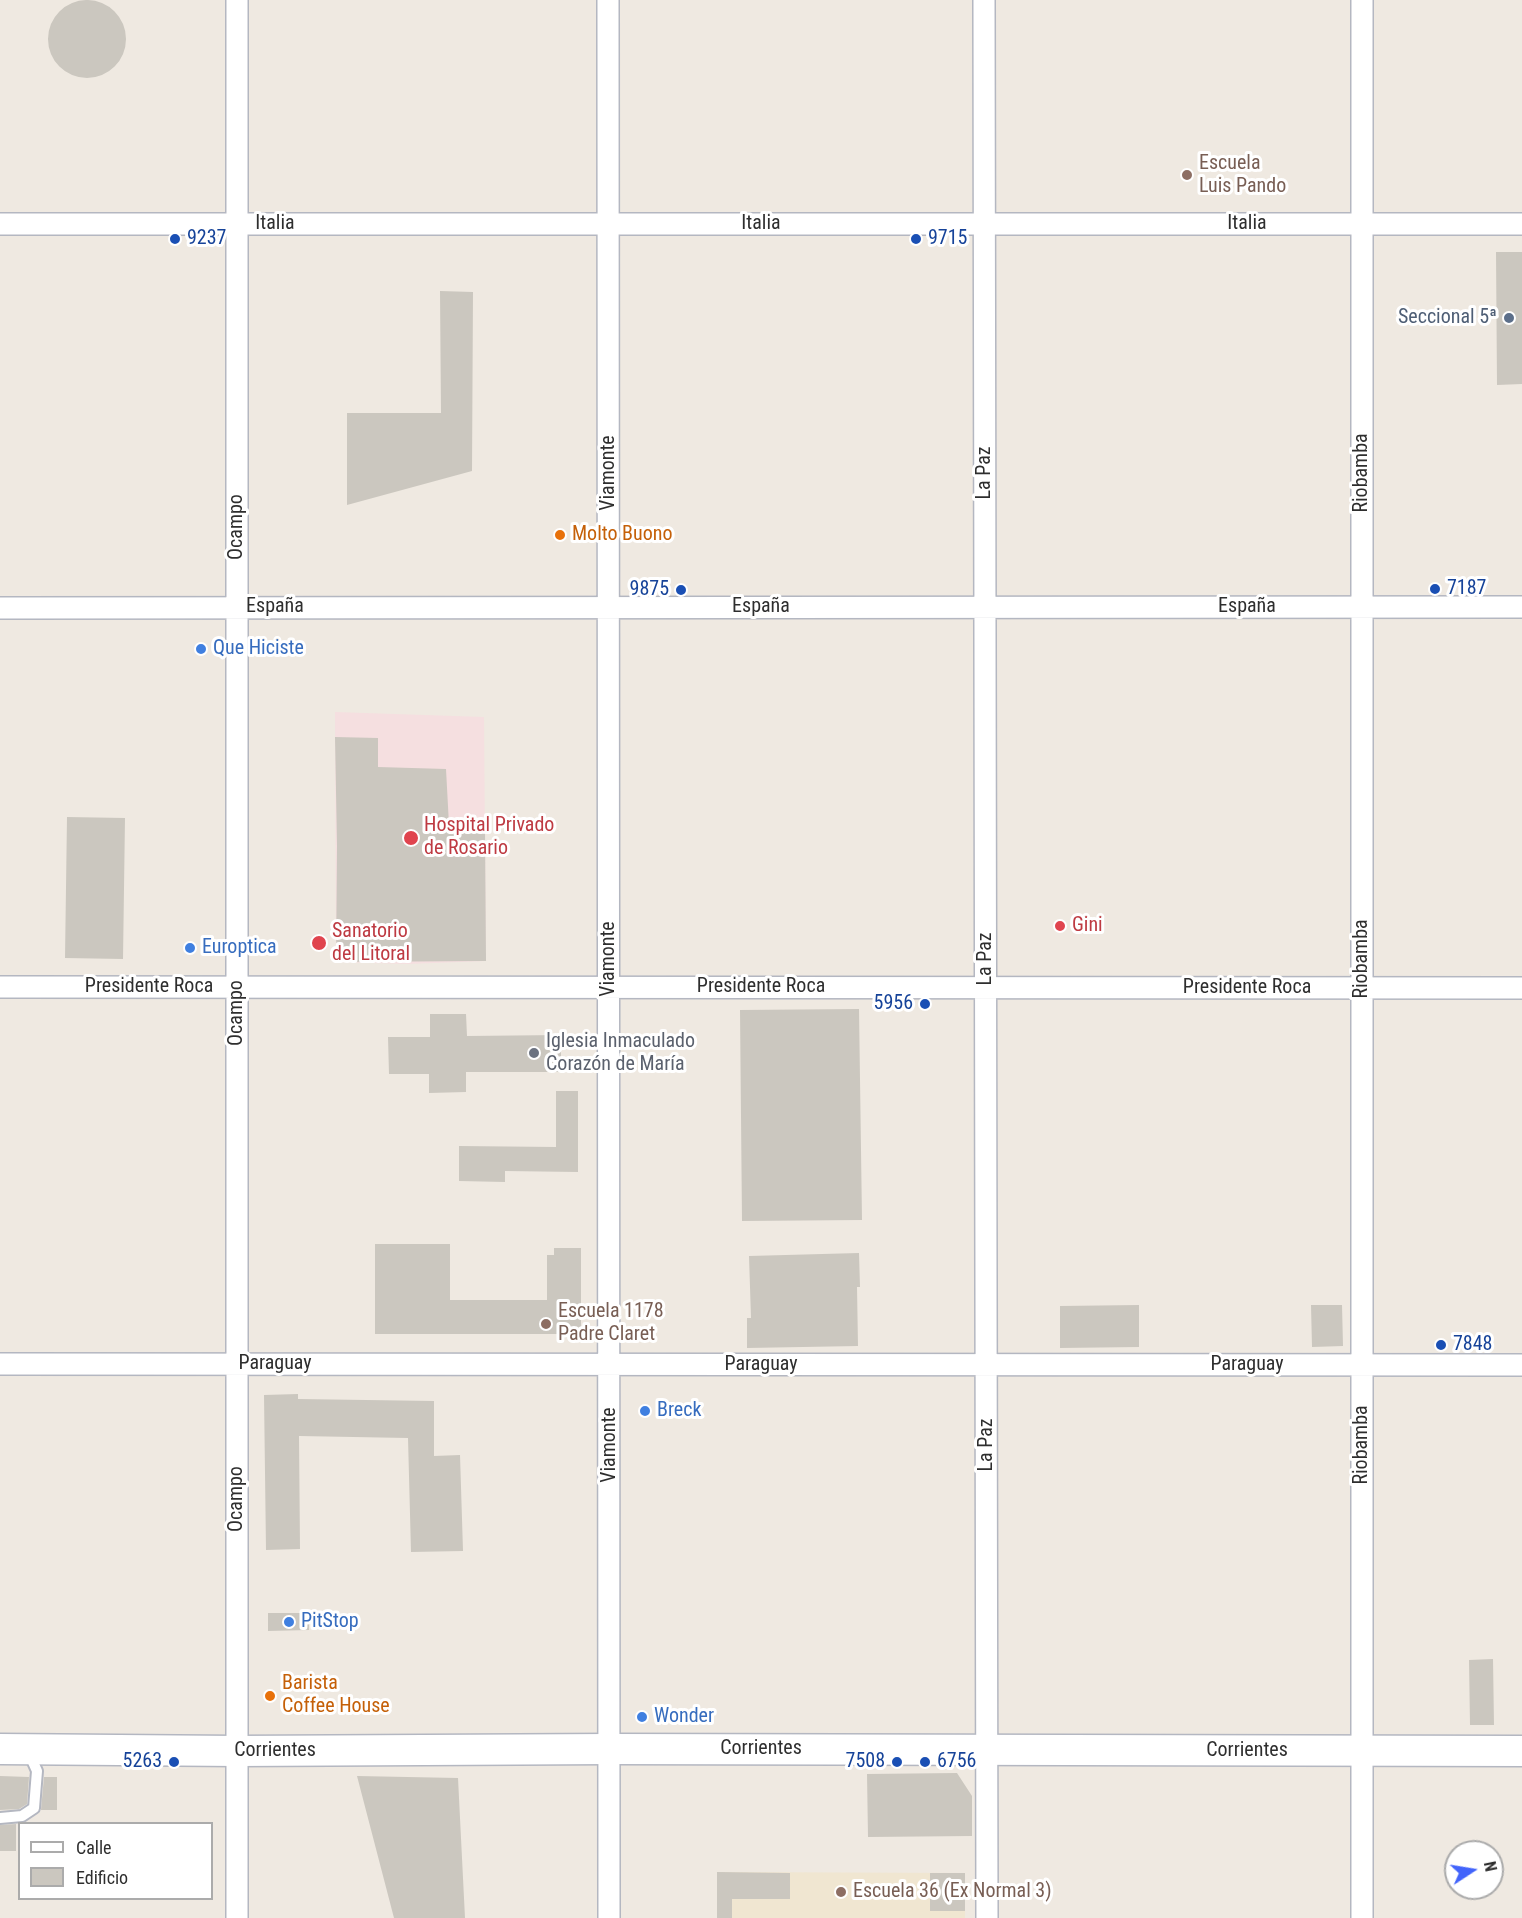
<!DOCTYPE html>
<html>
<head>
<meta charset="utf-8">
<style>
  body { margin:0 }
  #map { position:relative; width:1522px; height:1918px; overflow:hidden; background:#efe9e1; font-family:"Roboto Condensed",sans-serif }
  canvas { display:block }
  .legend { position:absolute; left:18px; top:1822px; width:195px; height:78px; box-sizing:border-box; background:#fff; border:2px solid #ababab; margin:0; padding:8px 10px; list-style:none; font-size:18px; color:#2e2e2e }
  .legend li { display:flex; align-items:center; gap:12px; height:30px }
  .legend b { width:30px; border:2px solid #ababab }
  .north { position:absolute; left:1444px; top:1840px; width:60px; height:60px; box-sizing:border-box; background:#fff; border:2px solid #ababab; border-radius:50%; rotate:78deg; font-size:16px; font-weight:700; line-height:24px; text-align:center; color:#2e2e2e }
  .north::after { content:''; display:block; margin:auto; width:21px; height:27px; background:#4264fb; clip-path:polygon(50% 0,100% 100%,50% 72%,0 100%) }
</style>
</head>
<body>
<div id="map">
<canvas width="1522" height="1918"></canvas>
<ul class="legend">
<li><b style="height:8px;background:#fff"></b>Calle</li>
<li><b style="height:16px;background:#cbc7bf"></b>Edificio</li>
</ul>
<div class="north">N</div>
</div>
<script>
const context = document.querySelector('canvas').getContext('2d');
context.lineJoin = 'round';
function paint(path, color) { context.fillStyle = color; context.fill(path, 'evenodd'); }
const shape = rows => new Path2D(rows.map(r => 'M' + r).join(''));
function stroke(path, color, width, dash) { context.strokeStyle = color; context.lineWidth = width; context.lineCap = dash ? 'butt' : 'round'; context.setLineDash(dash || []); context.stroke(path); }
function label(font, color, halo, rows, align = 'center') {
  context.font = font + ' "Roboto Condensed",sans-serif'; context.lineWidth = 6; context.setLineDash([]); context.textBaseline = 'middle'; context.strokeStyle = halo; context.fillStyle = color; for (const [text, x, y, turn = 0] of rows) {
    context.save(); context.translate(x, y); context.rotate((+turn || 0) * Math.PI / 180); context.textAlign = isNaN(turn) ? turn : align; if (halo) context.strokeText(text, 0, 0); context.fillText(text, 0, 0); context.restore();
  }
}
paint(shape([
  [717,1872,965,1873,965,1918,717,1918]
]), '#f0e6d1');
paint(shape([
  [335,712,484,717,486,961,408,964,336,962]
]), '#f5dfe0');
paint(shape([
  '48 39a39 39 0 1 1 78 0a39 39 0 1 1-78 0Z',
  [1496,252,1522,252,1522,384,1497,385],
  [440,291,473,292,472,471,347,505,347,413,441,413],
  [335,737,378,738,378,767,446,769,449,825,485,831,486,961,336,962,337,846],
  [67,817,125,818,123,959,65,958],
  [859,1009,862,1220,742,1221,740,1010],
  [430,1014,466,1014,467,1036,561,1035,561,1072,466,1072,466,1092,429,1093,429,1074,389,1074,388,1037,430,1037],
  [556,1091,578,1091,578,1172,505,1171,505,1182,459,1181,459,1146,556,1147],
  [375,1244,450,1244,450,1300,547,1300,547,1255,554,1255,554,1248,581,1248,581,1334,375,1334],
  [859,1253,860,1287,857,1287,858,1346,747,1348,747,1318,751,1318,749,1256],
  [1139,1305,1139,1347,1060,1348,1060,1306],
  [1311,1305,1342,1305,1343,1346,1312,1347],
  [298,1394,298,1399,434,1401,434,1456,460,1455,463,1551,411,1552,408,1438,299,1436,300,1549,266,1550,264,1395],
  [268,1613,309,1613,309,1630,268,1631],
  [1493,1659,1494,1725,1470,1725,1469,1660],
  [957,1773,972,1796,972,1836,868,1837,867,1774],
  [0,1776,29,1777,27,1804,19,1809,0,1810],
  [357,1776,458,1778,465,1918,394,1918],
  [44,1777,57,1777,57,1810,41,1810],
  [16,1824,16,1851,0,1851,0,1825],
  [717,1872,790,1873,790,1899,732,1899,732,1918,717,1918],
  [930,1873,965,1873,965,1911,930,1911]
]), '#cbc7bf');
const lane = shape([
  [0,1818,22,1816,34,1808,37,1771,28,1751]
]);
const street = shape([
  [237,0,237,1918],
  [608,0,609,1918],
  [984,0,987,1918],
  [1362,0,1362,1918],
  [0,224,1522,224],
  [0,608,1522,607],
  [0,987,1522,988],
  [0,1364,1522,1365]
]);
const secondary = shape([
  [0,1749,237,1751,611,1749,1522,1751]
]);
stroke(lane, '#b4b7c1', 14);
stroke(street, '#b4b7c1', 24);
stroke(secondary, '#b4b7c1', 33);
stroke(lane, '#fff', 10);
stroke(street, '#fff', 21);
stroke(secondary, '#fff', 30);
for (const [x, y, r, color] of [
  [1187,175,6,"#8d6e63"],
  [175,239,6,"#1a4fb4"],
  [916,239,6,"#1a4fb4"],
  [1509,318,6,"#5c6f8a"],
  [560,535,6,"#e8710a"],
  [1435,589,6,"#1a4fb4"],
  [681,590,6,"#1a4fb4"],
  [201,649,6,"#3f7fe0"],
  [411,838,8,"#e0444e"],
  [1060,926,6,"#e0444e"],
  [319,943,8,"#e0444e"],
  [190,948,6,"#3f7fe0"],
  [925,1004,6,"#1a4fb4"],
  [534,1053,6,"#6b7280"],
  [546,1324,6,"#8d6e63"],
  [1441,1345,6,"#1a4fb4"],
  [645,1411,6,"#3f7fe0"],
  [289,1622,6,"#3f7fe0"],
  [270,1696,6,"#e8710a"],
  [642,1717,6,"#3f7fe0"],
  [174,1762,6,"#1a4fb4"],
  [897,1762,6,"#1a4fb4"],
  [925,1762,6,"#1a4fb4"],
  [841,1892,6,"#8d6e63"]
]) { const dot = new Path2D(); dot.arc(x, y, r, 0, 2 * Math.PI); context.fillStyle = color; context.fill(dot); stroke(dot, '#fff', 2); }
label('20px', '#785e54', '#fff', [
  ["Escuela",1199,164],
  ["Luis Pando",1199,187],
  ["Escuela 1178",558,1312],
  ["Padre Claret",558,1335],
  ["Escuela 36 (Ex Normal 3)",853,1892]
], 'left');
label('20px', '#2e2e2e', '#fff', [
  ["Italia",275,224],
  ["Italia",761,224],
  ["Italia",1247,224],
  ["Viamonte",609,473,-90],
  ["La Paz",985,473,-90],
  ["Riobamba",1362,473,-90],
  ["Ocampo",237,527,-90],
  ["España",275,607],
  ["España",761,607],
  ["España",1247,607],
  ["Viamonte",609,959,-90],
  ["La Paz",986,959,-90],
  ["Riobamba",1362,959,-90],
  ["Presidente Roca",149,987],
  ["Presidente Roca",761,987],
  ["Presidente Roca",1247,988],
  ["Ocampo",237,1013,-90],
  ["Paraguay",275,1364],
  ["Paraguay",761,1365],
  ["Paraguay",1247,1365],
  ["Viamonte",610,1445,-90],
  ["La Paz",987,1445,-90],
  ["Riobamba",1362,1445,-90],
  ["Ocampo",237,1499,-90],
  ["Corrientes",761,1749],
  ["Corrientes",275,1751],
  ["Corrientes",1247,1751]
]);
label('20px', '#164399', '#fff', [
  ["9237",187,239],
  ["9715",928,239],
  ["7187",1447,589],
  ["9875",669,590,"right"],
  ["5956",913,1004,"right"],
  ["7848",1453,1345],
  ["5263",162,1762,"right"],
  ["7508",885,1762,"right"],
  ["6756",937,1762]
], 'left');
label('20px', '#4e5e75', '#fff', [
  ["Seccional 5ª",1497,318]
], 'right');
label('20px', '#c56008', '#fff', [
  ["Molto Buono",572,535],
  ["Barista",282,1684],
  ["Coffee House",282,1707]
], 'left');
label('20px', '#366cbe', '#fff', [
  ["Que Hiciste",213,649],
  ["Europtica",202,948],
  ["Breck",657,1411],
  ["PitStop",301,1622],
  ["Wonder",654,1717]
], 'left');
label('20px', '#be3a42', '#fff', [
  ["Hospital Privado",424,826],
  ["de Rosario",424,849],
  ["Gini",1072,926],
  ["Sanatorio",332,932],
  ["del Litoral",332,955]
], 'left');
label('20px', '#5b616d', '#fff', [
  ["Iglesia Inmaculado",546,1042],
  ["Corazón de María",546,1065]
], 'left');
</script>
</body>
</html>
